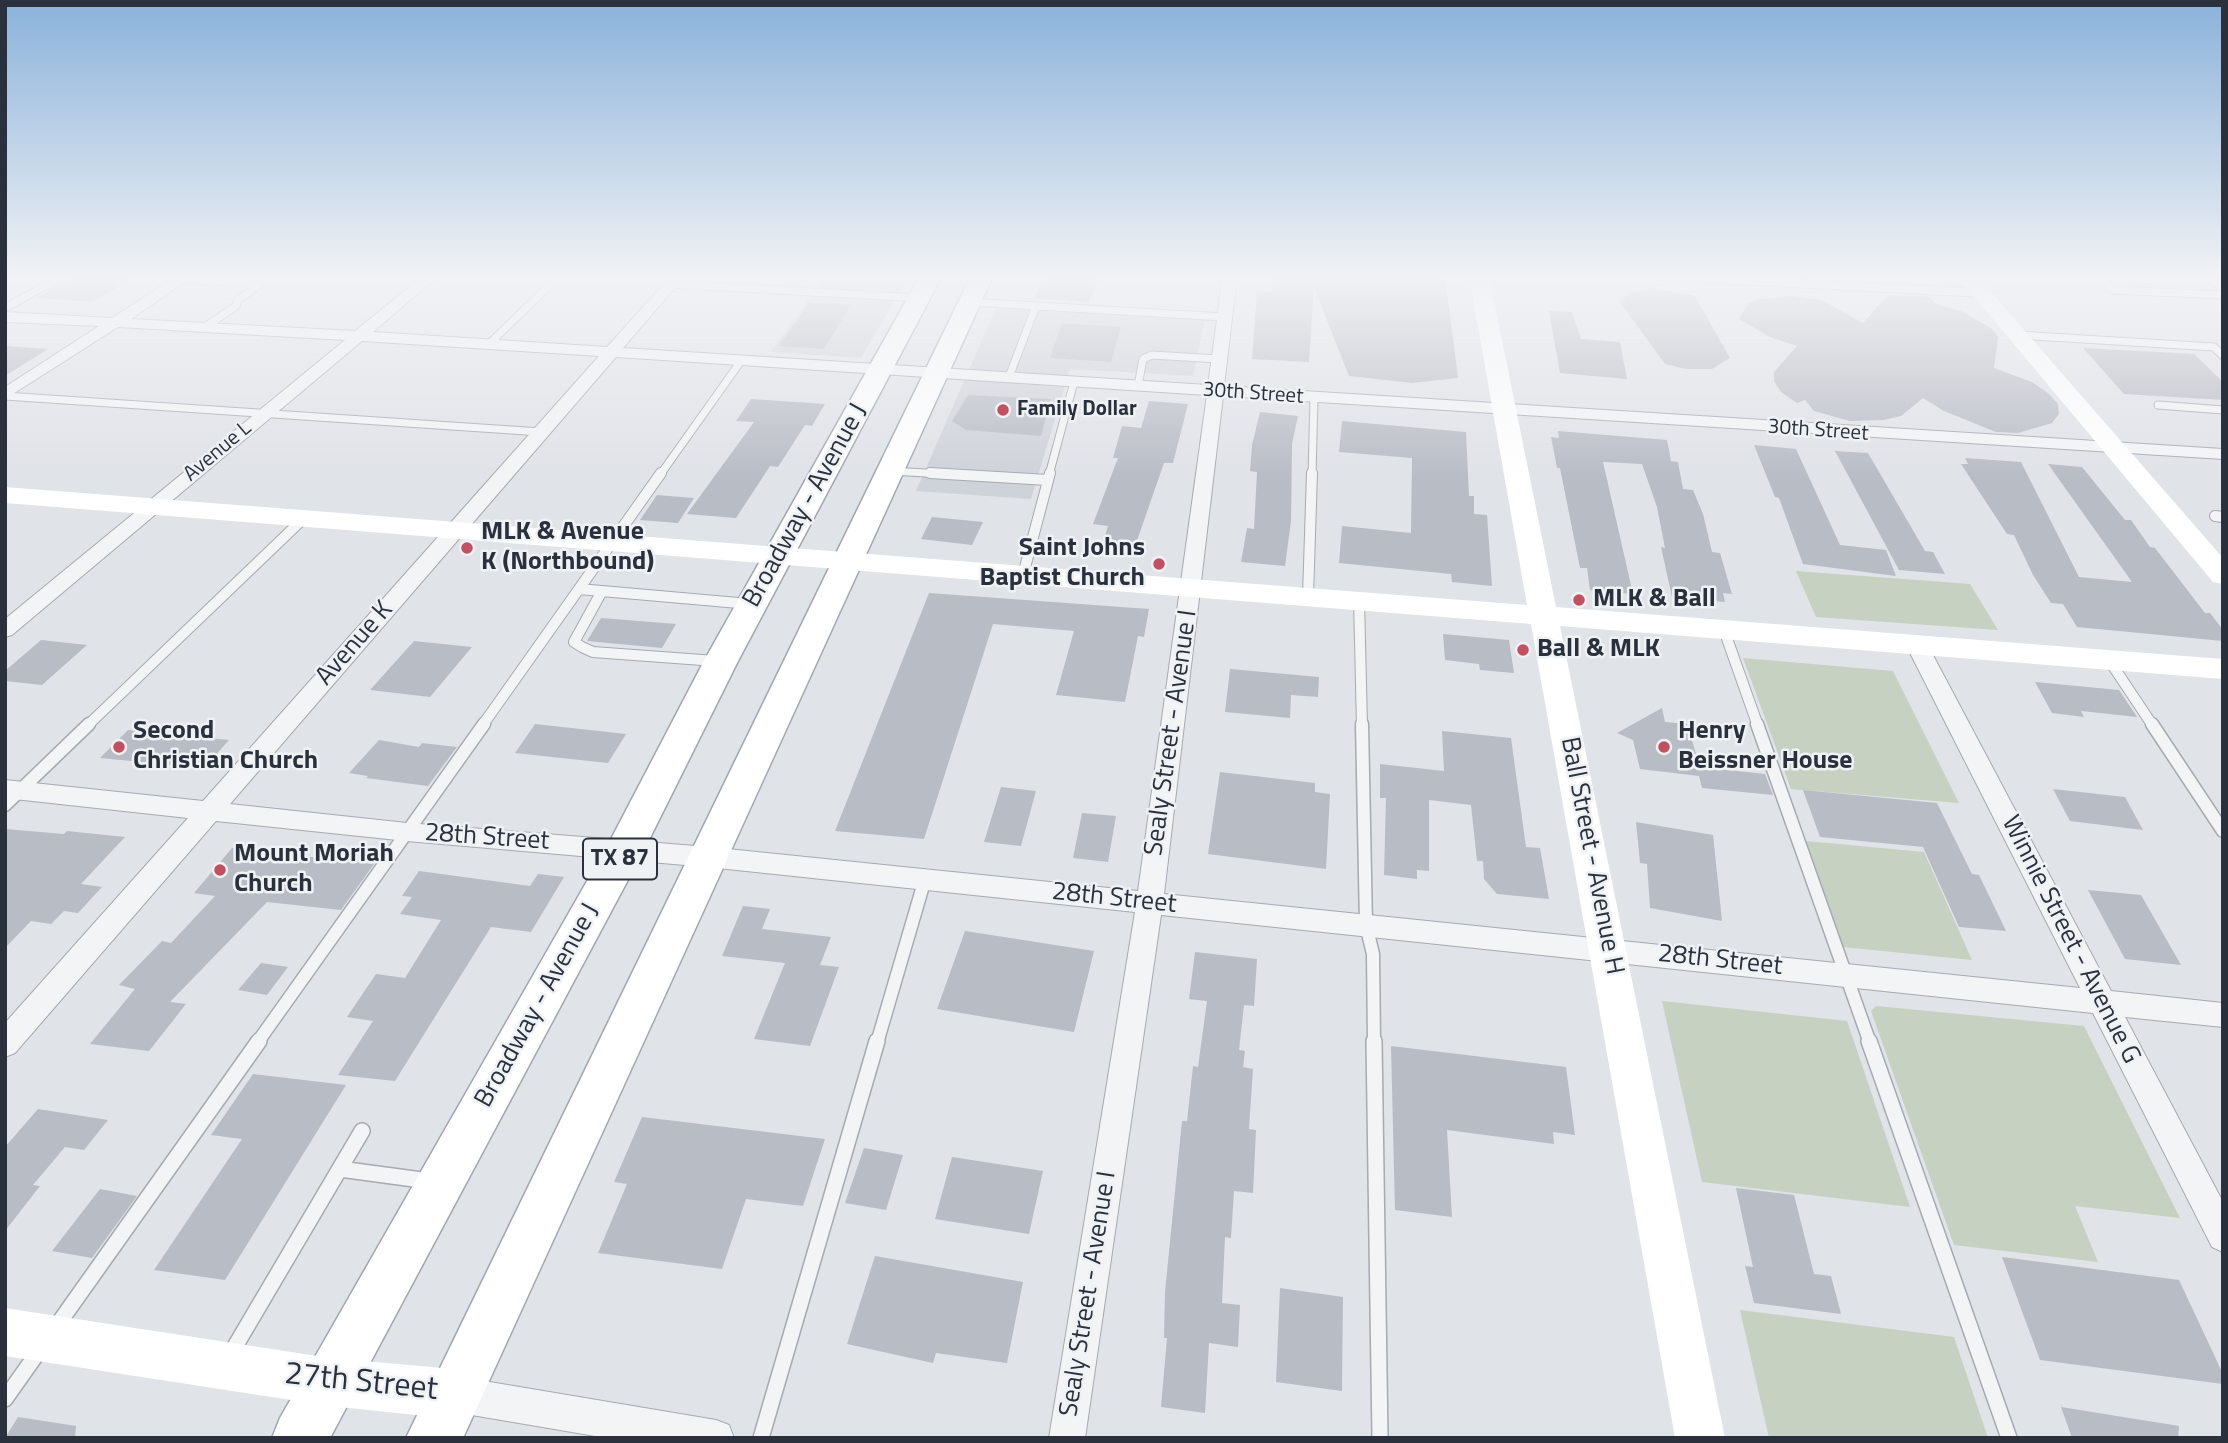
<!DOCTYPE html>
<html>
<head>
<meta charset="utf-8">
<style>
  body { margin:0 }
  #map { position:relative; width:2228px; height:1443px; overflow:hidden; background:#e0e3e8; font-family:"Titillium Web",sans-serif }
  canvas { display:block }
  .frame { position:absolute; inset:0; border:7px solid #2a313d; pointer-events:none }
</style>
</head>
<body>
<div id="map">
<canvas width="2228" height="1443"></canvas>
<div class="frame"></div>
</div>
<script>
const context = document.querySelector('canvas').getContext('2d');
context.lineJoin = 'round';
function paint(path, color) { context.fillStyle = color; context.fill(path, 'evenodd'); }
const shape = rows => new Path2D(rows.map(r => 'M' + r).join(''));
function stroke(path, color, width, dash) { context.strokeStyle = color; context.lineWidth = width; context.lineCap = dash ? 'butt' : 'round'; context.setLineDash(dash || []); context.stroke(path); }
function label(font, color, halo, rows, align = 'center') {
  context.font = font + ' "Titillium Web",sans-serif'; context.lineWidth = 5; context.setLineDash([]); context.textBaseline = 'middle'; context.strokeStyle = halo; context.fillStyle = color; for (const [text, x, y, turn = 0] of rows) {
    context.save(); context.translate(x, y); context.rotate((+turn || 0) * Math.PI / 180); context.textAlign = isNaN(turn) ? turn : align; if (halo) context.strokeText(text, 0, 0); context.fillText(text, 0, 0); context.restore();
  }
}
paint(shape([
  [825,276,909,276,861,358,771,352],
  [996,308,1205,320,1193,376,1070,369,1031,499,916,491]
]), '#ced2d9');
paint(shape([
  [1796,571,1970,584,1998,630,1816,617],
  [1743,658,1893,671,1959,803,1791,789],
  [1806,841,1924,852,1972,960,1843,947],
  [1662,1001,1847,1021,1910,1207,1702,1182],
  [1876,1006,2084,1026,2180,1218,2075,1206,2098,1262,1954,1245,1871,1011],
  [1740,1310,1954,1337,1988,1438,1769,1438]
]), '#c6d1c2');
paint(shape([
  [73,276,136,276,93,302,36,298],
  [1044,276,1099,276,1089,302,1034,298],
  [1273,276,1445,276,1458,378,1412,383,1349,376,1314,288,1309,362,1252,359,1257,291,1272,292],
  [1651,288,1695,296,1730,358,1712,369,1685,369,1665,364,1620,302,1629,293],
  [1888,295,1930,297,1936,304,1961,311,1991,328,1998,337,1994,368,2032,382,2048,393,2058,404,2059,414,2052,423,2018,433,1996,432,1944,411,1923,398,1901,416,1884,420,1850,421,1814,411,1805,400,1797,403,1781,392,1774,381,1774,372,1797,346,1770,337,1739,319,1748,304,1759,299,1792,296,1822,300,1863,323],
  [809,303,851,305,824,349,779,346],
  [1549,311,1572,312,1581,339,1620,342,1627,379,1560,373],
  [1062,323,1121,327,1111,362,1050,358],
  [5,346,48,349,5,376],
  [2083,348,2194,354,2223,382,2223,400,2124,394],
  [968,395,1051,399,1041,436,966,430,952,421],
  [751,399,825,404,812,426,805,425,778,467,770,466,736,518,687,514,754,422,736,421],
  [1149,401,1188,404,1173,463,1164,463,1133,552,1101,549,1108,526,1093,524,1118,458,1113,458,1122,426,1141,428],
  [1260,412,1298,416,1292,444,1291,521,1285,566,1241,562,1247,528,1254,529,1257,472,1250,471,1252,445],
  [1342,421,1466,432,1469,496,1474,496,1474,514,1487,515,1492,586,1452,582,1451,574,1339,563,1342,526,1411,533,1412,458,1339,452],
  [1558,431,1667,440,1671,461,1678,462,1683,489,1693,490,1703,514,1712,552,1720,553,1732,594,1723,593,1725,602,1672,597,1661,547,1665,548,1657,507,1642,464,1603,462,1633,594,1590,590,1587,568,1580,568,1560,468,1557,468,1551,437,1559,438],
  [1754,445,1796,449,1840,545,1886,550,1896,576,1803,564,1779,498,1775,497],
  [1835,451,1868,453,1925,551,1933,552,1945,574,1899,570],
  [1965,458,2021,462,2079,577,2132,582,2048,464,2082,467,2125,520,2131,520,2150,547,2155,548,2205,613,2210,613,2223,630,2223,641,2077,627,2063,604,2051,603,2033,575,2014,535,2007,534,1961,464,1968,464],
  [657,495,694,498,678,523,640,520],
  [932,517,983,522,972,545,921,539],
  [929,593,1149,609,1144,637,1138,636,1125,702,1056,695,1074,631,993,624,924,839,835,831],
  [601,618,676,624,662,648,587,641],
  [1443,634,1509,640,1514,673,1480,670,1479,664,1445,660],
  [41,640,87,645,42,685,5,681,5,671],
  [414,641,472,647,430,697,370,690],
  [1230,669,1319,677,1318,697,1291,695,1290,718,1225,712],
  [2035,682,2119,690,2137,717,2081,711,2084,717,2052,713],
  [1662,708,1665,722,1687,724,1700,767,1765,774,1773,795,1702,788,1699,776,1640,769,1633,740,1617,733],
  [535,724,626,734,608,763,515,753],
  [128,730,229,740,204,768,100,758],
  [1442,731,1511,738,1526,847,1540,848,1549,899,1497,894,1484,879,1483,861,1477,861,1471,805,1429,800,1429,871,1417,870,1417,879,1384,875,1386,798,1380,798,1380,764,1444,771],
  [379,740,419,747,422,743,457,747,428,786,366,778,368,776,349,773],
  [1220,772,1315,783,1315,792,1330,794,1326,869,1208,854],
  [1001,787,1036,791,1021,846,984,842],
  [2053,789,2125,797,2143,830,2070,821],
  [1803,790,1937,803,1972,874,1979,875,2006,931,1959,927,1923,847,1820,837],
  [1082,813,1116,816,1108,862,1073,858],
  [1636,822,1713,835,1722,921,1650,908,1647,864,1640,863],
  [5,829,64,834,67,831,125,837,81,884,102,887,78,913,64,911,51,924,31,921,5,948],
  [232,848,374,864,341,910,267,902,170,1002,186,1004,149,1051,90,1044,135,989,119,985,162,941,171,943,215,896,194,893],
  [419,871,530,886,538,874,564,877,531,932,491,927,395,1081,338,1075,373,1021,347,1017,376,974,405,978,441,920,400,914,412,897,402,896],
  [2088,890,2141,895,2181,965,2125,959],
  [743,906,770,909,762,929,831,937,820,965,839,967,810,1046,754,1039,785,963,722,956],
  [965,931,1094,951,1074,1032,937,1009],
  [1195,952,1257,959,1254,1006,1244,1005,1239,1050,1245,1051,1243,1067,1253,1069,1249,1129,1256,1130,1253,1193,1234,1191,1231,1238,1225,1237,1222,1303,1240,1305,1238,1347,1209,1343,1205,1413,1161,1407,1167,1338,1164,1338,1165,1292,1182,1121,1187,1121,1193,1066,1198,1067,1207,1001,1189,999],
  [261,963,288,967,267,995,238,990],
  [1391,1046,1566,1067,1575,1135,1553,1132,1554,1144,1447,1130,1452,1217,1395,1210],
  [253,1074,346,1085,225,1280,154,1270,242,1139,211,1135],
  [38,1109,108,1120,84,1150,65,1147,33,1185,40,1186,5,1231,5,1147],
  [642,1117,825,1139,803,1206,746,1199,722,1269,598,1253,627,1184,614,1182],
  [864,1148,903,1155,886,1210,845,1203],
  [952,1157,1043,1171,1029,1234,935,1219],
  [1736,1188,1794,1195,1814,1274,1831,1276,1841,1314,1754,1303,1745,1266,1753,1267],
  [100,1189,137,1196,92,1258,52,1251],
  [875,1256,1023,1282,1007,1363,936,1353,933,1363,847,1344],
  [2002,1257,2179,1280,2223,1374,2223,1384,2040,1360],
  [1280,1288,1343,1297,1342,1391,1276,1382],
  [2061,1407,2179,1426,2178,1438,2072,1438],
  [18,1417,76,1426,75,1438,5,1438]
]), '#b8bcc4');
const laneFar3 = shape([
  [2100,276,2113,290,2223,295],
  [2208,276,2223,289],
  [181,279,260,284,238,300,236,306,205,327],
  [671,284,919,298],
  [969,302,1224,317],
  [5,308,63,276],
  [2018,335,2214,347,2223,356],
  [488,345,559,276],
  [1009,377,1036,306],
  [1138,386,1143,359,1152,355,1218,359],
  [5,396,541,432],
  [2158,405,2223,410],
  [891,471,960,475],
  [660,475,741,361],
  [1049,475,1074,382],
  [1312,475,1314,398]
]);
const laneFar2 = shape([
  [930,473,1048,480],
  [2215,516,2223,517],
  [1023,575,1050,473],
  [579,589,750,604],
  [602,591,574,642,582,647,593,652,716,661],
  [1308,596,1312,473],
  [1359,600,1362,726],
  [1724,630,1758,726],
  [2109,660,2153,726],
  [87,726,303,519],
  [482,726,661,473]
]);
const laneFar1 = shape([
  [1362,724,1366,925,1373,954,1374,1043],
  [1757,724,1870,1043],
  [2152,724,2223,831],
  [5,805,89,724],
  [257,1043,484,724],
  [877,1043,925,879]
]);
const lane = shape([
  [1374,1041,1380,1438],
  [1869,1041,2009,1438],
  [340,1169,429,1181],
  [56,1327,259,1041],
  [230,1355,362,1131],
  [5,1399,41,1348],
  [761,1438,877,1041]
]);
const street = shape([
  [177,276,193,276,131,319,355,331,423,276,438,276,373,332,607,347,671,276,685,276,623,348,1208,385,1223,276,1237,276,1224,386,2223,449,2223,459,1223,396,1164,894,2080,988,1906,645,1917,638,1925,640,2111,991,2223,1003,2223,1027,2125,1017,2223,1202,2223,1252,2212,1247,2093,1013,1161,915,1085,1438,1049,1438,1135,912,708,867,407,841,216,821,15,1053,5,1057,5,1023,188,818,5,798,5,780,203,801,599,356,362,341,12,635,5,637,5,619,345,340,118,327,5,399,5,387,99,326,5,322,5,312,112,318,177,276],
  [616,357,1207,395,1138,891,708,847,407,823,230,804,616,357],
  [1651,276,1733,276,1982,289,1989,293,1982,297,1658,280,1651,276],
  [454,1376,716,1420,729,1425,734,1438,607,1438,454,1412,441,1407,436,1394,441,1381,454,1376]
]);
const primary = shape([
  [920,276,942,276,738,661,645,848,330,1438,272,1438,280,1418,610,841,704,661,920,276],
  [971,276,993,276,463,1438,406,1438,971,276]
]);
stroke(laneFar3, '#a6aab1', 9);
stroke(laneFar2, '#a6aab1', 12);
stroke(laneFar1, '#a6aab1', 15);
stroke(lane, '#a6aab1', 18);
stroke(street, '#a6aab1', 2);
stroke(primary, '#a0a7b2', 3);
stroke(laneFar3, '#f2f4f6', 7);
stroke(laneFar2, '#f2f4f6', 10);
stroke(laneFar1, '#f2f4f6', 12);
stroke(lane, '#f2f4f6', 15);
paint(street, '#f2f4f6');
paint(shape([
  [1469,276,1489,276,1556,607,2223,659,2223,679,1560,626,1725,1438,1675,1438,1531,624,5,503,5,487,1527,605,1469,276],
  [1957,276,1977,276,2223,558,2223,584,2213,582,1957,276],
  [5,1308,330,1358,454,1369,471,1377,479,1394,471,1411,454,1419,330,1406,5,1356,5,1308]
]), '#fff');
paint(primary, '#fff');
const sky = context.createLinearGradient(0, 0, 0, 478);
sky.addColorStop(0, '#8ab2da');
sky.addColorStop(0.58, '#f1f2f5');
sky.addColorStop(1, '#f1f2f500');
context.fillStyle = sky;
context.fillRect(0, 0, 2228, 478);
for (const [x, y, r, color] of [
  [1003,410,7,"#c25060"],
  [467,548,7,"#c25060"],
  [1159,564,7,"#c25060"],
  [1579,600,7,"#c25060"],
  [1523,650,7,"#c25060"],
  [119,747,7,"#c25060"],
  [1664,747,7,"#c25060"],
  [220,870,7,"#c25060"]
]) { const dot = new Path2D(); dot.arc(x, y, r, 0, 2 * Math.PI); context.fillStyle = color; context.fill(dot); stroke(dot, '#eff2f5', 2.5); }
label('21px', '#2a313d', '#eff2f5', [
  ["30th Street",1253,394,4],
  ["30th Street",1818,431,4],
  ["Avenue L",218,452,-40]
]);
label('bold 21px', '#2a313d', '#eff2f5', [
  ["Family Dollar",1017,410]
], 'left');
for (const [x, y, w] of [
  [620,859,74]
]) { const box = new Path2D(); box.roundRect(x - w / 2, y - 20.5, w, 41, 5); context.fillStyle = '#eff2f5'; context.fill(box); stroke(box, '#2a313d', 2); }
label('bold 24px', '#2a313d', null, [
  ["TX 87",620,859]
]);
label('26px', '#2a313d', '#eff2f5', [
  ["Broadway - Avenue J",806,506,-61],
  ["Avenue K",355,644,-49],
  ["Sealy Street - Avenue I",1172,733,-82],
  ["28th Street",487,838,4],
  ["Ball Street - Avenue H",1591,856,79],
  ["28th Street",1114,899,6],
  ["Winnie Street - Avenue G",2070,940,63],
  ["28th Street",1720,961,6],
  ["Broadway - Avenue J",538,1006,-61],
  ["Sealy Street - Avenue I",1089,1294,-81]
]);
label('bold 26px', '#2a313d', '#eff2f5', [
  ["MLK & Avenue",481,533],
  ["K (Northbound)",481,563],
  ["Saint Johns",1145,549,"right"],
  ["Baptist Church",1145,579,"right"],
  ["MLK & Ball",1593,600],
  ["Ball & MLK",1537,650],
  ["Second",133,732],
  ["Christian Church",133,762],
  ["Henry",1678,732],
  ["Beissner House",1678,762],
  ["Mount Moriah",234,855],
  ["Church",234,885]
], 'left');
label('32px', '#2a313d', '#eff2f5', [
  ["27th Street",361,1383,6]
]);
</script>
</body>
</html>
